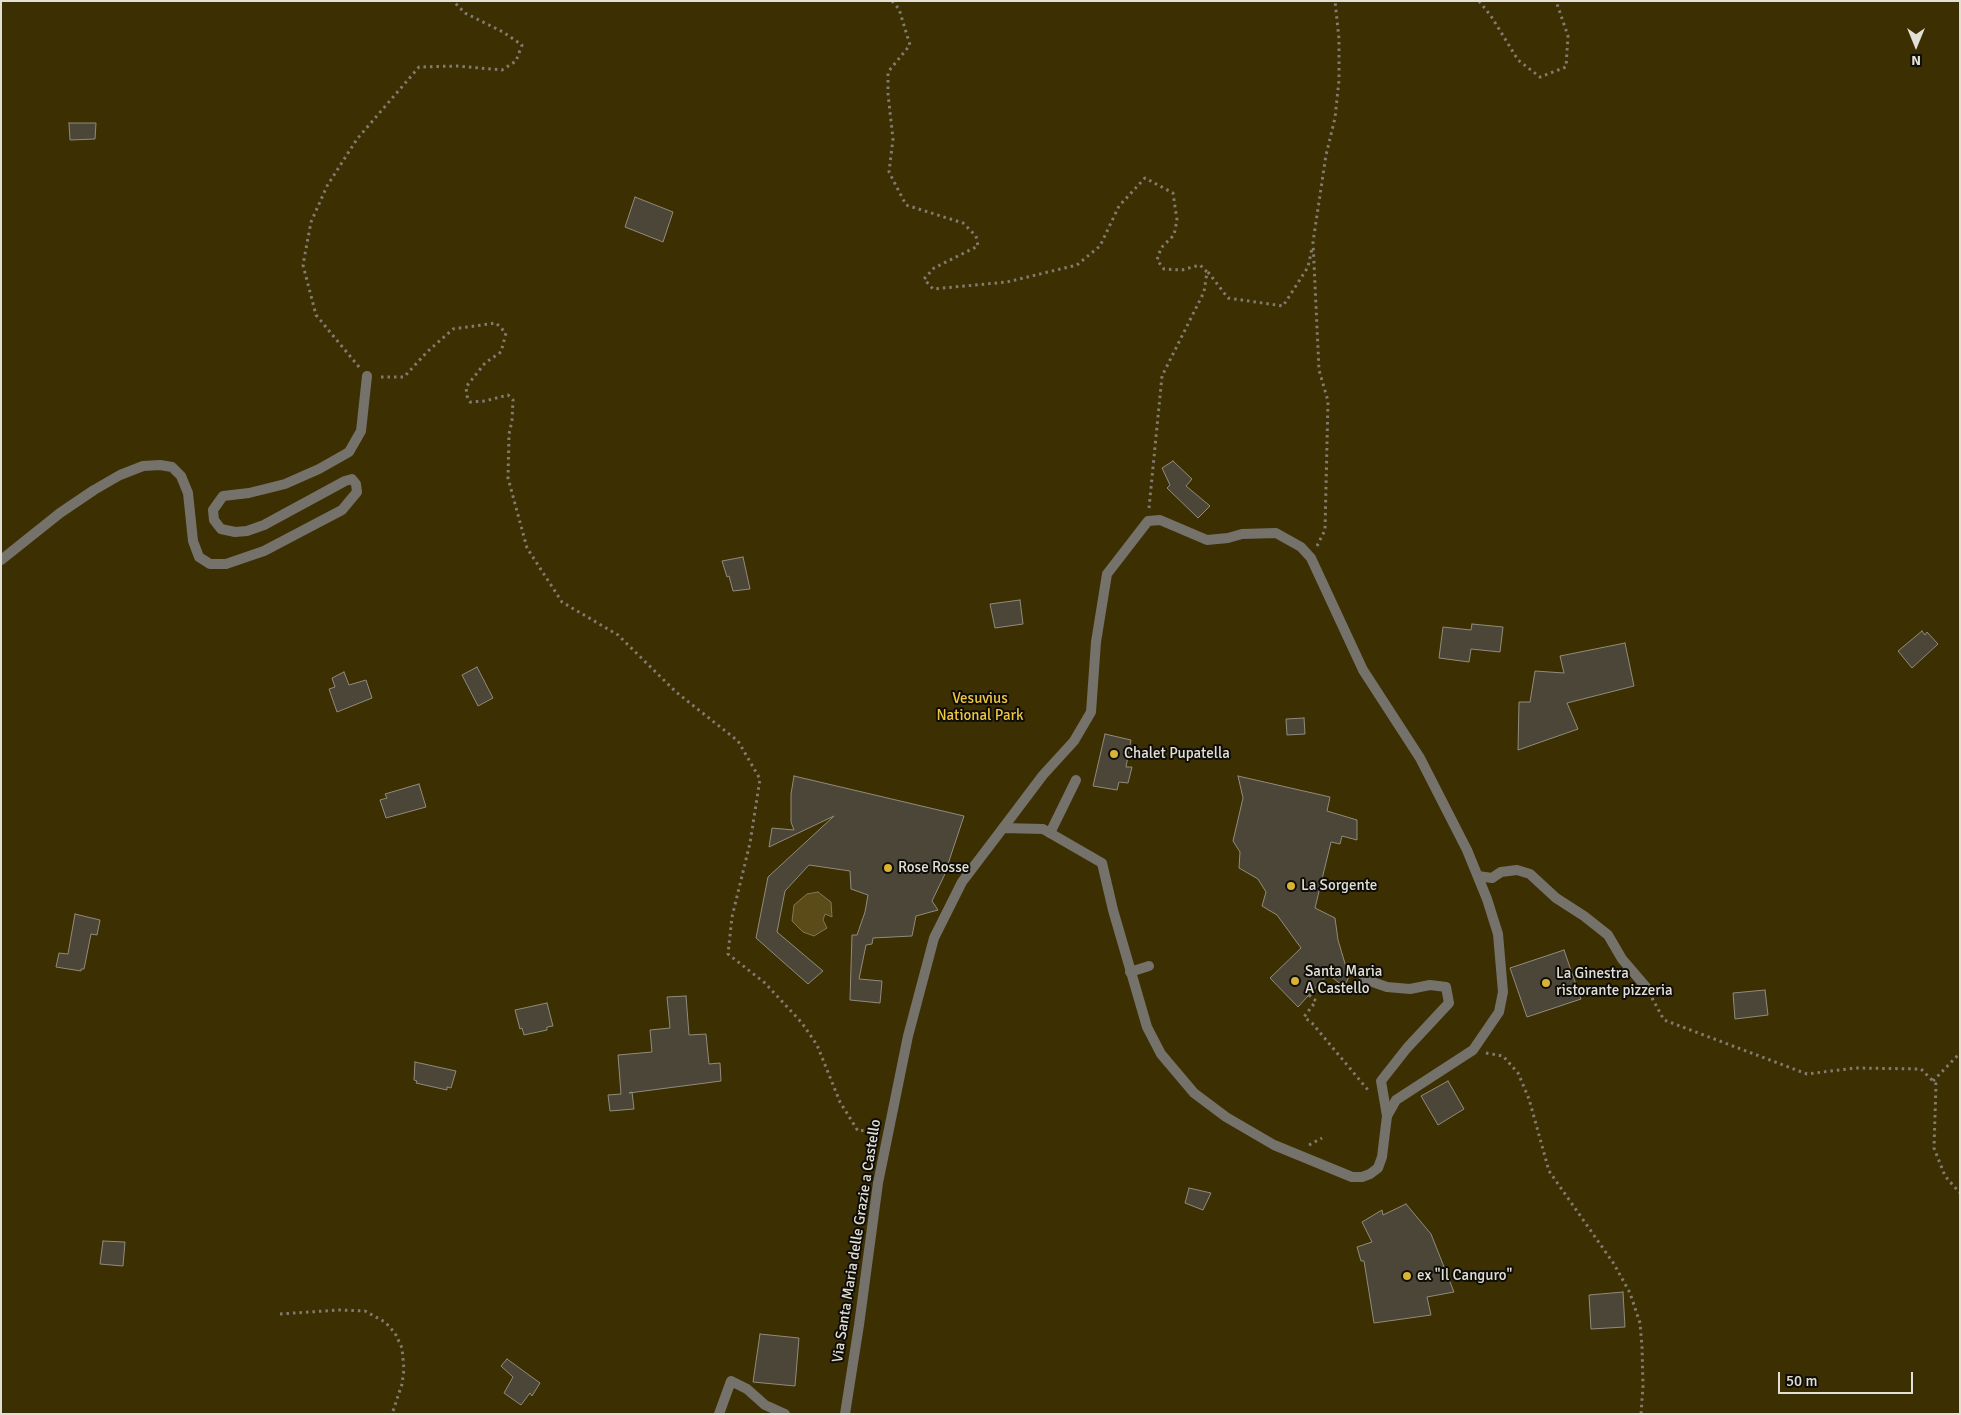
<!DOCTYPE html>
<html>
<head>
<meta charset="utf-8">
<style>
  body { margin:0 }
  #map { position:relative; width:1961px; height:1415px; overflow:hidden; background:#282316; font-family:Signika,sans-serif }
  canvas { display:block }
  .frame { position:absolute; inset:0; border:2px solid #e2dfd7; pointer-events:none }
  .north { position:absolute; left:1891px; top:20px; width:50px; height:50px; -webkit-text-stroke:4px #0f0d07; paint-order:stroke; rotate:180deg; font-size:14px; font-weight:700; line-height:20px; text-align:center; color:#e2dfd7 }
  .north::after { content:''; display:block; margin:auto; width:18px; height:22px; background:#e2dfd7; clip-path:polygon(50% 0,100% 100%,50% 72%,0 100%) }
  .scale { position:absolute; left:1778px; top:1372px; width:135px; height:22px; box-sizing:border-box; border:2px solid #e2dfd7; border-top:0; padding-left:6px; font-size:15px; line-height:18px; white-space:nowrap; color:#e2dfd7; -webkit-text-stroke:4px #0f0d07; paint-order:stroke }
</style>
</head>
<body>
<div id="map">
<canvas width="1961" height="1415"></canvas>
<div class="frame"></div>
<div class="north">N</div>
<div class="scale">50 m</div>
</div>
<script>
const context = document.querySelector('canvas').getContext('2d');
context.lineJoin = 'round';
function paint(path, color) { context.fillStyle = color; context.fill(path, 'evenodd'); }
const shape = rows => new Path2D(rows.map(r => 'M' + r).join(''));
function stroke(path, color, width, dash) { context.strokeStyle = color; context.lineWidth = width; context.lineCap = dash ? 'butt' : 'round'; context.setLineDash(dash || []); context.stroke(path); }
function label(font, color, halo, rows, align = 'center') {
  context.font = font + ' Signika,sans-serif'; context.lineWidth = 4; context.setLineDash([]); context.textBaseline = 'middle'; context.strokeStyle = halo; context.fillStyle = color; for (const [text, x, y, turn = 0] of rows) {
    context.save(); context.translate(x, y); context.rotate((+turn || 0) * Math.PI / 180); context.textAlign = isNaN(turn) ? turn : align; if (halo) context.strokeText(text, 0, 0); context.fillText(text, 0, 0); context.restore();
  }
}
paint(shape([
  [1,1,1960,1,1960,1414,1,1414]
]), '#3c2f02');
const water = shape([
  [818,892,831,902,832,917,825,914,823,920,827,928,814,936,803,932,792,921,794,905,807,894,818,892]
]);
paint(water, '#5b4b18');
stroke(water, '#847751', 1);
const building = shape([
  [69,123,96,123,95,139,70,140,69,123],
  [635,197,673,212,663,242,625,227,635,197],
  [1173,461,1192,479,1186,486,1210,506,1198,518,1167,488,1170,485,1162,468,1173,461],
  [743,557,750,589,733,591,729,576,727,577,722,561,743,557],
  [1020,600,1023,624,995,628,990,604,1020,600],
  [1472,624,1503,627,1500,652,1471,649,1469,662,1439,658,1443,627,1471,630,1472,624],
  [1922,631,1925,635,1927,632,1938,644,1912,668,1898,651,1922,631],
  [1625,643,1634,686,1567,703,1578,729,1518,750,1519,702,1530,702,1535,671,1564,673,1560,656,1625,643],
  [477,667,493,698,478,706,462,675,477,667],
  [344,672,349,685,366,680,372,698,337,712,329,689,335,687,332,678,344,672],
  [1304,718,1305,734,1287,735,1286,719,1304,718],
  [1105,734,1131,740,1126,767,1132,767,1128,783,1119,782,1117,790,1093,786,1105,734],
  [794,776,964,816,944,876,932,901,938,910,916,916,912,936,873,938,872,944,866,945,859,979,882,981,880,1003,850,1000,852,935,857,935,865,912,868,895,851,889,850,871,809,865,785,891,777,932,823,971,808,984,756,938,768,877,834,816,769,847,772,828,794,830,791,822,791,794,794,776],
  [1238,776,1330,797,1327,811,1357,820,1357,840,1342,836,1340,844,1331,842,1315,908,1335,918,1338,940,1349,977,1344,987,1328,974,1298,1007,1270,978,1301,948,1277,915,1262,906,1266,892,1258,879,1239,868,1240,852,1233,841,1243,798,1238,776],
  [419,784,426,807,386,818,380,800,387,798,385,794,419,784],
  [75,914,100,920,97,935,91,934,84,969,81,969,81,971,56,967,59,953,68,954,75,914],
  [1564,950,1581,999,1527,1017,1510,968,1564,950],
  [1765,990,1768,1015,1735,1019,1733,993,1765,990],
  [686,996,689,1035,706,1034,709,1064,720,1063,721,1081,629,1093,632,1092,634,1109,610,1111,608,1095,621,1094,618,1055,652,1052,650,1030,670,1028,667,997,686,996],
  [547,1003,553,1026,547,1027,547,1030,524,1035,522,1028,520,1029,515,1010,547,1003],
  [415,1062,456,1071,451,1088,447,1087,447,1090,416,1083,417,1081,414,1080,415,1062],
  [1448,1081,1464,1109,1438,1125,1421,1096,1448,1081],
  [1189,1188,1211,1193,1203,1210,1185,1203,1189,1188],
  [1406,1204,1431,1234,1454,1292,1427,1297,1431,1315,1374,1323,1364,1261,1361,1261,1357,1247,1372,1242,1362,1222,1382,1210,1383,1215,1406,1204],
  [103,1241,125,1242,123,1266,100,1264,103,1241],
  [1623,1292,1625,1327,1591,1329,1589,1295,1623,1292],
  [760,1334,799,1338,795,1386,753,1382,760,1334],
  [507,1359,540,1383,532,1396,530,1393,521,1405,504,1393,513,1377,501,1366,507,1359]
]);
paint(building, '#4b4638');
stroke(building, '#918b7b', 1);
stroke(shape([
  [892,1,899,9,910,45,888,72,888,94,893,139,889,172,906,205,963,223,976,236,978,246,934,268,924,279,933,289,1007,282,1077,265,1100,246,1119,206,1145,178,1173,193,1177,220,1174,235,1161,248,1157,260,1164,269,1182,270,1200,265,1207,272,1204,292,1162,376,1149,508],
  [1479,1,1491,16,1518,60,1540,77,1566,67,1568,36,1556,1],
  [1208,272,1228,298,1283,306,1308,267,1312,248],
  [359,367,316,315,303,265,311,222,327,186,357,139,419,67,457,66,502,70,516,61,522,45,503,32,465,13,453,1],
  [381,377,404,377,427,352,453,329,496,323,506,333,501,352,485,363,466,387,467,396,470,402,485,401,508,395,513,400,512,421,509,434,508,478,527,548,562,602,618,635,676,692,738,741,760,779,750,843,732,917,728,954,765,983,802,1023,817,1045,840,1102,858,1131,874,1129,876,1128],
  [1317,546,1325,530,1328,401,1319,370,1313,242,1326,155,1335,118,1339,80,1339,39,1335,1],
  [1309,995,1316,1001,1304,1017,1312,1023,1368,1090],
  [1652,998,1664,1020,1807,1074,1855,1068,1921,1069,1936,1084,1934,1148,1945,1176,1960,1193],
  [1486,1053,1503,1056,1518,1073,1529,1099,1549,1171,1614,1264,1630,1293,1640,1323,1642,1347,1643,1386,1641,1414],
  [1933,1081,1960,1053],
  [1309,1145,1322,1138],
  [280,1314,339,1310,365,1311,385,1322,395,1333,402,1348,404,1369,402,1384,392,1414]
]), '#807c71', 3, [2.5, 4]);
stroke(shape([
  [1,560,60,513,94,490,120,475,143,466,160,465,172,467,181,476,188,493,193,541,199,557,210,564,226,564,264,551,342,510,357,492,356,484,352,479,345,481,264,525,247,531,235,532,221,529,214,520,213,510,223,496,249,493,285,484,319,469,349,452,361,431,367,376],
  [1050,833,1076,780],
  [1478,876,1492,878,1501,872,1517,870,1530,874,1556,898,1584,916,1608,935,1622,959,1646,987],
  [1130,972,1149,966],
  [1364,979,1387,987,1410,989,1430,985,1446,987,1449,1003,1407,1048,1381,1081,1387,1116],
  [719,1414,731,1381,747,1389,765,1405,785,1414]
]), '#74726b', 10);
stroke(shape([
  [1003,828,1043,775,1074,741,1091,712,1096,642,1107,574,1148,521,1160,520,1207,540,1228,538,1242,534,1276,533,1301,547,1311,558,1363,670,1420,758,1467,850,1487,899,1498,934,1503,992,1499,1012,1473,1050,1396,1100,1387,1116]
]), '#74726b', 10);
stroke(shape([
  [845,1414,859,1325,878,1183,908,1036,934,938,962,882,1003,828,1043,829,1102,863,1113,910,1147,1027,1161,1054,1194,1093,1226,1117,1274,1145,1352,1177,1362,1177,1370,1174,1378,1168,1382,1157,1387,1116]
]), '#74726b', 10);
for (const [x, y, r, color] of [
  [1114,754,5,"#d9b334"],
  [888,868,5,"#d9b334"],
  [1291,886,5,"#d9b334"],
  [1295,981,5,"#d9b334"],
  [1546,983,5,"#d9b334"],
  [1407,1276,5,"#d9b334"]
]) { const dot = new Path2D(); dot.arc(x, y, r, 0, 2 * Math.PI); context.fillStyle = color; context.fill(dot); stroke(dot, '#0f0d07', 2); }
label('15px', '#eec643', '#0f0d07', [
  ["Vesuvius",980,699],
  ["National Park",980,716]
]);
label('15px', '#e2dfd7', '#0f0d07', [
  ["Chalet Pupatella",1124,754],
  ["Rose Rosse",898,868],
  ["La Sorgente",1301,886],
  ["Santa Maria",1305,972],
  ["A Castello",1305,989],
  ["La Ginestra",1556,974],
  ["ristorante pizzeria",1556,991],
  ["ex \"Il Canguro\"",1417,1276]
], 'left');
label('15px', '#e2dfd7', '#0f0d07', [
  ["Via Santa Maria delle Grazie a Castello",857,1241,-81]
]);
</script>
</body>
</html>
